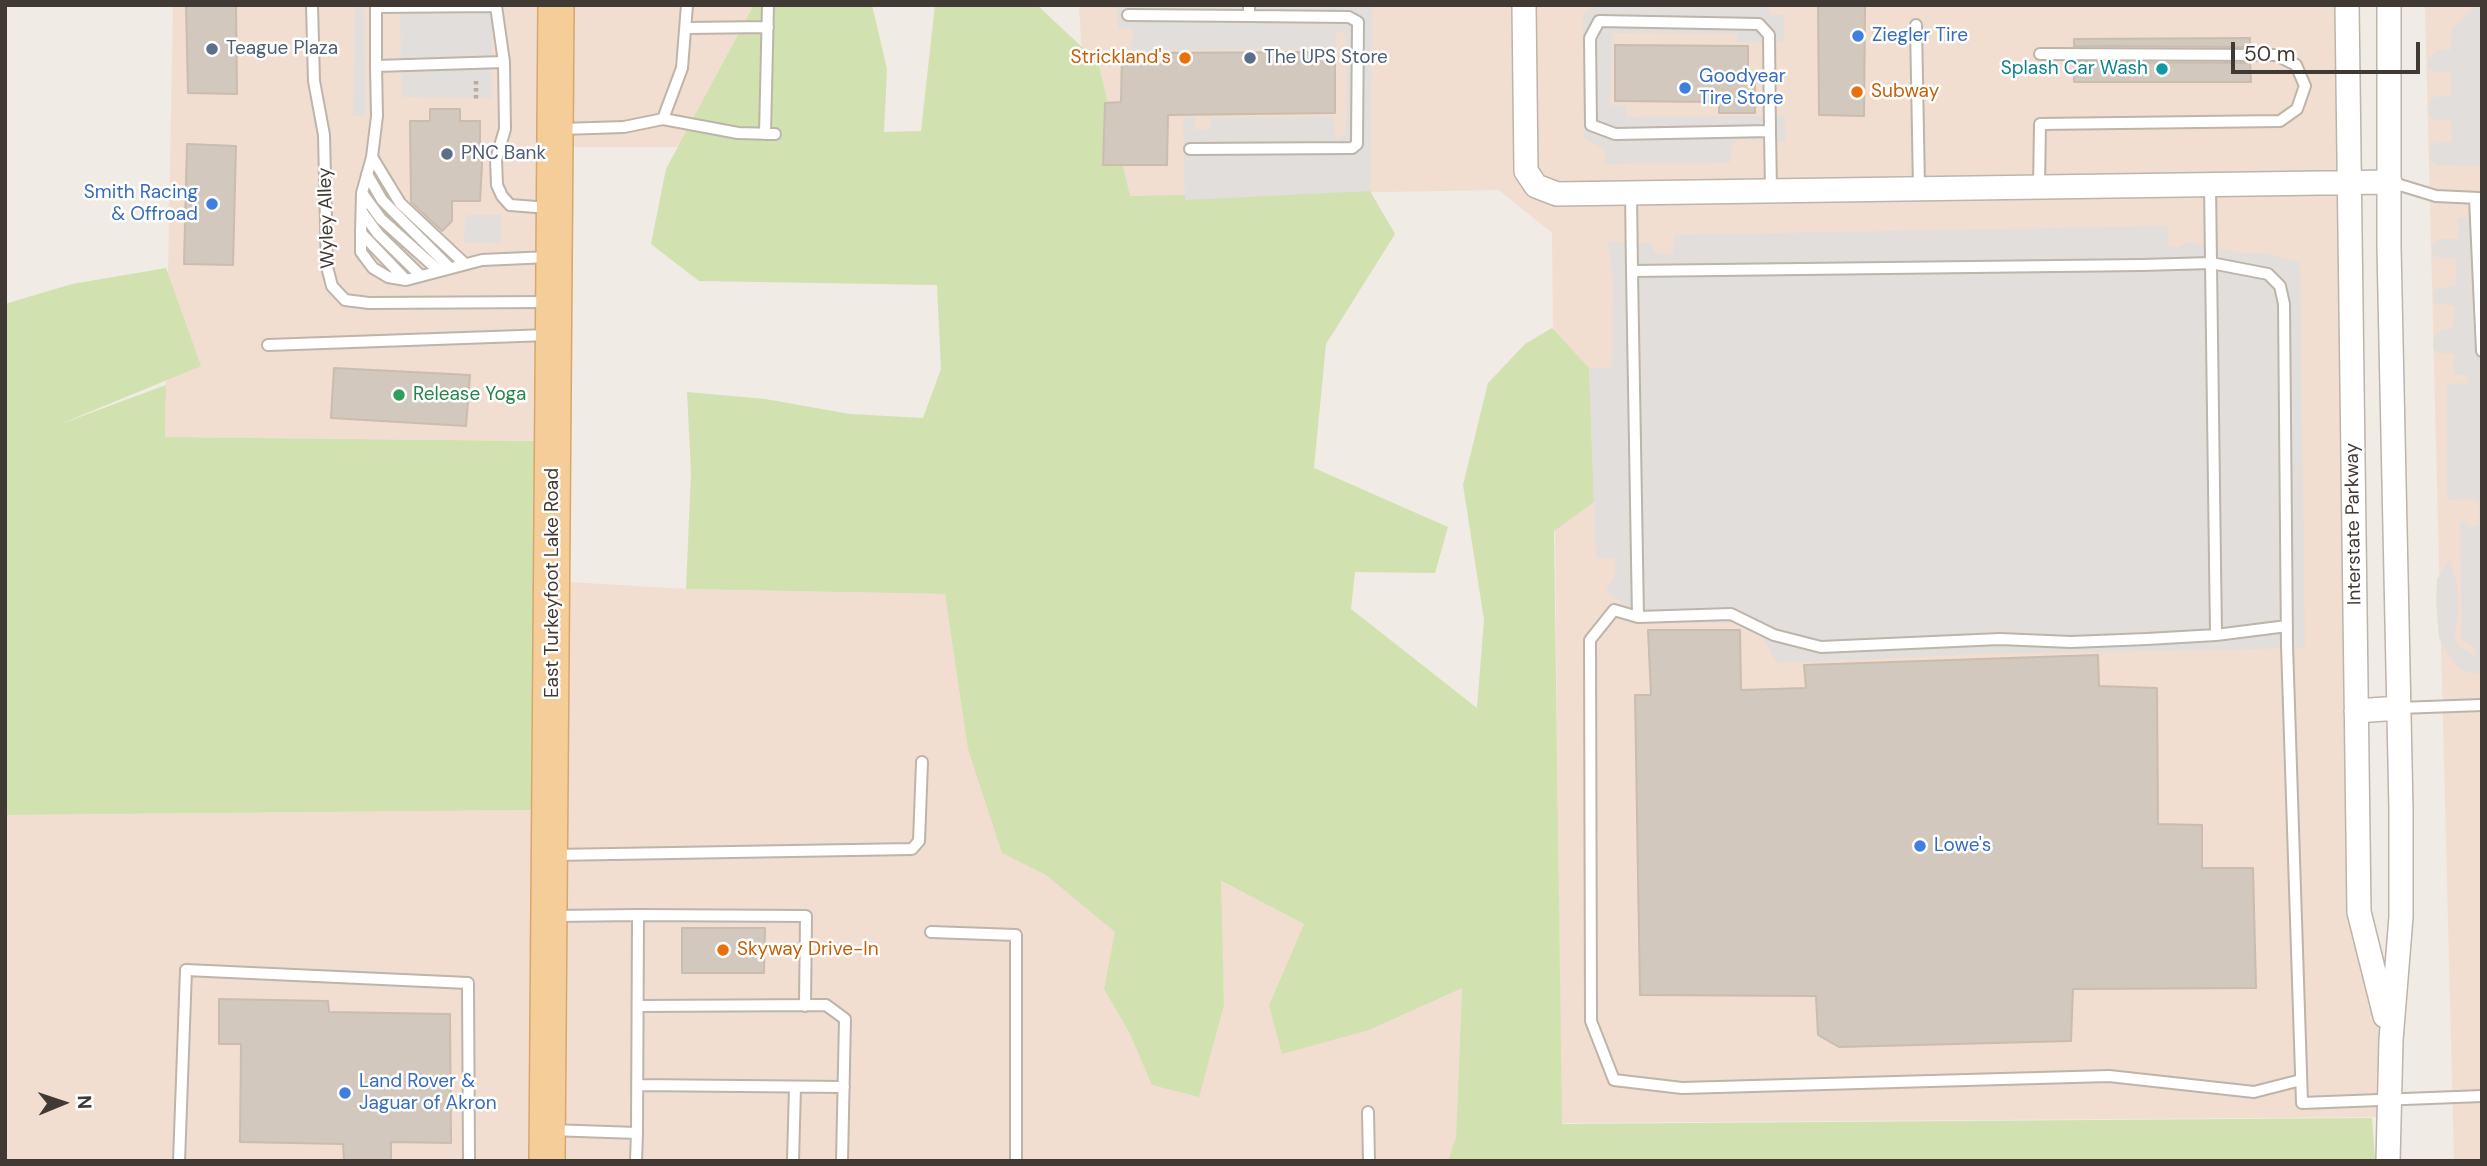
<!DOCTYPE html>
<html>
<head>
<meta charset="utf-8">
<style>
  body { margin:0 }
  #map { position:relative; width:2487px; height:1166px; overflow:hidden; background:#f0ebe4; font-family:"DM Sans",sans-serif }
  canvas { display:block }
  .frame { position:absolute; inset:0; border:7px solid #413a34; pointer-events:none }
  .north { position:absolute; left:28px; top:1068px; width:70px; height:70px; -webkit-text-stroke:5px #fff; paint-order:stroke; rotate:88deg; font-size:19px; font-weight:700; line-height:28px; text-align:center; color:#413a34 }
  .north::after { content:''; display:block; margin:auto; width:24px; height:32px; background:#413a34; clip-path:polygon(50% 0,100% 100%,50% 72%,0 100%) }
  .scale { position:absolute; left:2231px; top:42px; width:189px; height:32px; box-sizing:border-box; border:4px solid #413a34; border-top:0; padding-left:9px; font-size:21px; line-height:24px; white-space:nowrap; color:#413a34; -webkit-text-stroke:5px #fff; paint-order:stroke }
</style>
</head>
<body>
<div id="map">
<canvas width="2487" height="1166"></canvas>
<div class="frame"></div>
<div class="north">N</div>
<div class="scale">50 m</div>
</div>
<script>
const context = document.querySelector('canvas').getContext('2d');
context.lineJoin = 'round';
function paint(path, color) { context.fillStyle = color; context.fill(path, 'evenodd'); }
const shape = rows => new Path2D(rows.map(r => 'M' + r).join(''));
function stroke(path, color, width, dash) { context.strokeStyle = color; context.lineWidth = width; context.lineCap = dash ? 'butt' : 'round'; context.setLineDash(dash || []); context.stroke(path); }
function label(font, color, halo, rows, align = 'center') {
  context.font = font + ' "DM Sans",sans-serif'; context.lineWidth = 5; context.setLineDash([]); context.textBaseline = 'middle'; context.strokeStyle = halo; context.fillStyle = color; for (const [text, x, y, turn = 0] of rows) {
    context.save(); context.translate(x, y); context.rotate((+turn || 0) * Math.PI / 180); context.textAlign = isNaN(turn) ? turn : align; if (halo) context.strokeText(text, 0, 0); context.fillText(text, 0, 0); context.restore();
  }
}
paint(shape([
  [173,5,831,5,820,147,557,147,554,441,165,437],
  [1079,5,2347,5,2358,875,2391,1040,2389,1117,1561,1123,1552,233,1499,190,1090,197],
  [2425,5,2482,5,2482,1161,2454,1161],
  [552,581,686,589,945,594,957,661,1002,853,1046,875,1116,932,1104,989,1130,1034,1224,1005,1220,881,1304,924,1269,1005,1369,1030,1462,987,1456,1137,1448,1161,5,1161,5,815,550,810]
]), '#f1ded0');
paint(shape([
  [754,5,872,5,887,69,884,132,921,131,935,5,1037,5,1098,62,1130,196,1370,191,1395,234,1326,344,1314,468,1448,527,1435,573,1355,572,1351,609,1477,708,1484,620,1463,485,1488,383,1525,344,1552,328,1589,368,1594,502,1554,531,1562,1124,2372,1118,2375,1161,1448,1161,1456,1137,1462,988,1369,1030,1282,1054,1269,1005,1304,924,1221,881,1224,1005,1199,1097,1152,1085,1130,1034,1104,989,1115,932,1046,875,1002,853,968,749,945,594,686,589,691,473,687,392,765,399,850,414,923,418,941,369,937,285,699,281,651,244,666,169],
  [166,268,201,366,58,425,166,385,165,437,534,441,535,810,5,815,5,304,72,284]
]), '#d2e1b0');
paint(shape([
  [355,5,364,5,365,116,353,116],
  [400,5,492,5,492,98,402,97],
  [1118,5,1372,5,1370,191,1185,200,1183,118,1195,117,1194,129,1209,131,1211,118,1334,117,1335,140,1343,137,1346,129,1347,41,1344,33,1335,30,1336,49,1131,50,1134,29,1118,28],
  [1594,5,1769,5,1770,15,1784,15,1784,42,1738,42,1737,34,1612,33,1610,105,1626,106,1627,117,1785,116,1785,142,1738,139,1732,145,1730,163,1605,164,1605,150,1584,138,1583,15],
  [2476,5,2482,5,2482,166,2436,165,2430,159,2430,151,2434,143,2452,142,2451,120,2436,120,2430,117,2428,106,2433,97,2451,96,2450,71,2435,72,2429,68,2428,61,2437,50,2451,50,2452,29],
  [466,215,501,215,501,243,464,243],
  [2458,218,2482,218,2482,672,2474,674,2458,668,2439,638,2436,600,2437,579,2450,559,2457,585,2458,616,2454,633,2458,646,2476,656,2475,647,2462,640,2460,521,2472,527,2479,525,2479,502,2475,499,2447,500,2447,384,2467,383,2469,379,2467,375,2454,375,2454,354,2439,353,2433,348,2434,336,2442,330,2454,327,2455,306,2434,303,2434,290,2456,285,2456,258,2440,258,2432,254,2432,245,2440,239,2458,239],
  [2167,226,2168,245,2176,248,2189,242,2239,253,2263,253,2300,263,2305,648,1980,654,1777,663,1762,637,1742,623,1647,623,1606,590,1615,576,1615,558,1596,558,1589,368,1612,369,1613,279,1608,242,1651,243,1654,252,1665,255,1673,253,1674,235]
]), '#e1dedc');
const building = shape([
  [186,5,236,5,237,94,188,93,186,5],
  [1818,5,1865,5,1864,116,1819,115,1818,5],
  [2250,38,2250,47,2074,46,2074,39,2250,38],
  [1615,45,1748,46,1748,74,1755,74,1755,113,1719,113,1719,102,1615,101,1615,45],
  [1335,52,1335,113,1168,115,1167,165,1103,165,1105,103,1121,102,1122,53,1335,52],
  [2074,62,2250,63,2251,82,2074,82,2074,62],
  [430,109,460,109,460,121,480,121,480,146,483,146,480,201,452,201,452,221,442,231,411,202,410,121,430,121,430,109],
  [187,144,236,146,233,265,184,264,187,144],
  [334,368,470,375,466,426,331,418,334,368],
  [1648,630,1740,630,1741,690,1806,688,1804,665,2098,655,2099,686,2157,688,2158,824,2202,825,2202,868,2253,868,2256,988,2073,989,2071,1041,1839,1047,1818,1035,1816,996,1640,995,1635,695,1651,695,1648,630],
  [682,928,765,928,764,973,682,973,682,928],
  [219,999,328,1001,329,1012,450,1014,451,1143,391,1142,391,1161,344,1161,343,1144,240,1142,241,1044,219,1044,219,999]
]);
paint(building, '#d3c8bd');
stroke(building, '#cabcae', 2);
const service = shape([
  [312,5,314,81,324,135,327,267,332,286,345,300,369,303,548,302],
  [376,5,376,66,504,62,496,6,376,7],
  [1128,15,1249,16],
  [1916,25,1919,188],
  [686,28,768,27],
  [504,62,505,129,496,160,497,185,502,196,510,205,549,208],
  [376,66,377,116,372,157,362,193,361,233,361,252,373,268,388,277,406,280,482,260,549,257],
  [663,119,738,133,775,134],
  [561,129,624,127,663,119,682,68,687,5],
  [1770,131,1615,134,1591,125,1590,38,1599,21,1759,24,1769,35,1770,131,1771,190],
  [765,134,768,5],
  [1190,149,1352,148,1357,144,1358,22,1349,17,1249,16,1249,5],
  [372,157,400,203,465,264],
  [367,174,382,200,450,268],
  [2390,182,2436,196,2479,198],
  [2039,187,2040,124,2280,121,2297,109,2305,86,2296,65,2276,55,2040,54],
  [1631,192,1632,271,2142,265,2211,263,2210,184],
  [362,193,381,219,439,271],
  [2475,198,2482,351],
  [362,212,378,234,421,276],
  [361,233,405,279],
  [1632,271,1638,617,1731,614,1774,635,1821,647,2000,639,2071,642,2147,639,2216,635,2287,626],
  [268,345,548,335],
  [1638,617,1614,610,1590,640,1591,1021,1614,1080,1682,1088,2109,1076,2254,1092,2301,1080],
  [2216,635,2211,263,2268,274,2280,286,2284,304,2287,645,2302,1103,2482,1096],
  [2399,708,2482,705],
  [553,855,912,849,919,841,922,762],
  [638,915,806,916,805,1006],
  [931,932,1016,935,1016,1161],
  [638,1006,826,1005,845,1019,842,1161],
  [637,1085,844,1087],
  [1368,1112,1369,1161],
  [550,1130,637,1133,638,915,553,916],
  [179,1161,186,970,468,983,469,1161],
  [636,1161,637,1133],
  [793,1161,795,1087]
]);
const minor = shape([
  [1524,5,1526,171,1536,186,1557,194,2390,182],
  [2347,5,2359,912,2385,1016],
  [2356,711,2399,708],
  [2388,1161,2391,1040,2401,917,2401,809,2389,248,2389,5]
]);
const primary = shape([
  [547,1161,556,5]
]);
stroke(service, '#bdb4aa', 14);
stroke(minor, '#bdb4aa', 26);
stroke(primary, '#d7a76b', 38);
stroke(shape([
  [476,81,476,101]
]), '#bbab9a', 4.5, [3.5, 3.5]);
stroke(service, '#fff', 10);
stroke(minor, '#fff', 23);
stroke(primary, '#f4cd99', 35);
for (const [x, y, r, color] of [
  [1858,36,7,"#3f7fe0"],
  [212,49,7,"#5c6f8a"],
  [1185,58,7,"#e8710a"],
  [1250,58,7,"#5c6f8a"],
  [2162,69,7,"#0f9aa8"],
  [1685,88,7,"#3f7fe0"],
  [1857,92,7,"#e8710a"],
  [447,154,7,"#5c6f8a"],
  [212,204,7,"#3f7fe0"],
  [399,395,7,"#2e9e5b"],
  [1920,846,7,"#3f7fe0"],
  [723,950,7,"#e8710a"],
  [345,1093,7,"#3f7fe0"]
]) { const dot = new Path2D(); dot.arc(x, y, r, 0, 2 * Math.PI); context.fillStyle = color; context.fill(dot); stroke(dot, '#fff', 2.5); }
label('19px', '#366cbe', '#fff', [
  ["Ziegler Tire",1872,36],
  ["Goodyear",1699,77],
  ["Tire Store",1699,99],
  ["Smith Racing",198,193,"right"],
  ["& Offroad",198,215,"right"],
  ["Lowe's",1934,846],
  ["Land Rover &",359,1082],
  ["Jaguar of Akron",359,1104]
], 'left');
label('19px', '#4e5e75', '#fff', [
  ["Teague Plaza",226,49],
  ["The UPS Store",1264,58],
  ["PNC Bank",461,154]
], 'left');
label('19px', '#c56008', '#fff', [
  ["Strickland's",1171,58,"right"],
  ["Subway",1871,92],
  ["Skyway Drive-In",737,950]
], 'left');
label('19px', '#0d838f', '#fff', [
  ["Splash Car Wash",2148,69]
], 'right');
label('19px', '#413a34', '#fff', [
  ["Wyley Alley",327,218,-92],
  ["Interstate Parkway",2354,524,-91],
  ["East Turkeyfoot Lake Road",553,583,-90]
]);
label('19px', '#27864d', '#fff', [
  ["Release Yoga",413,395]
], 'left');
</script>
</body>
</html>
